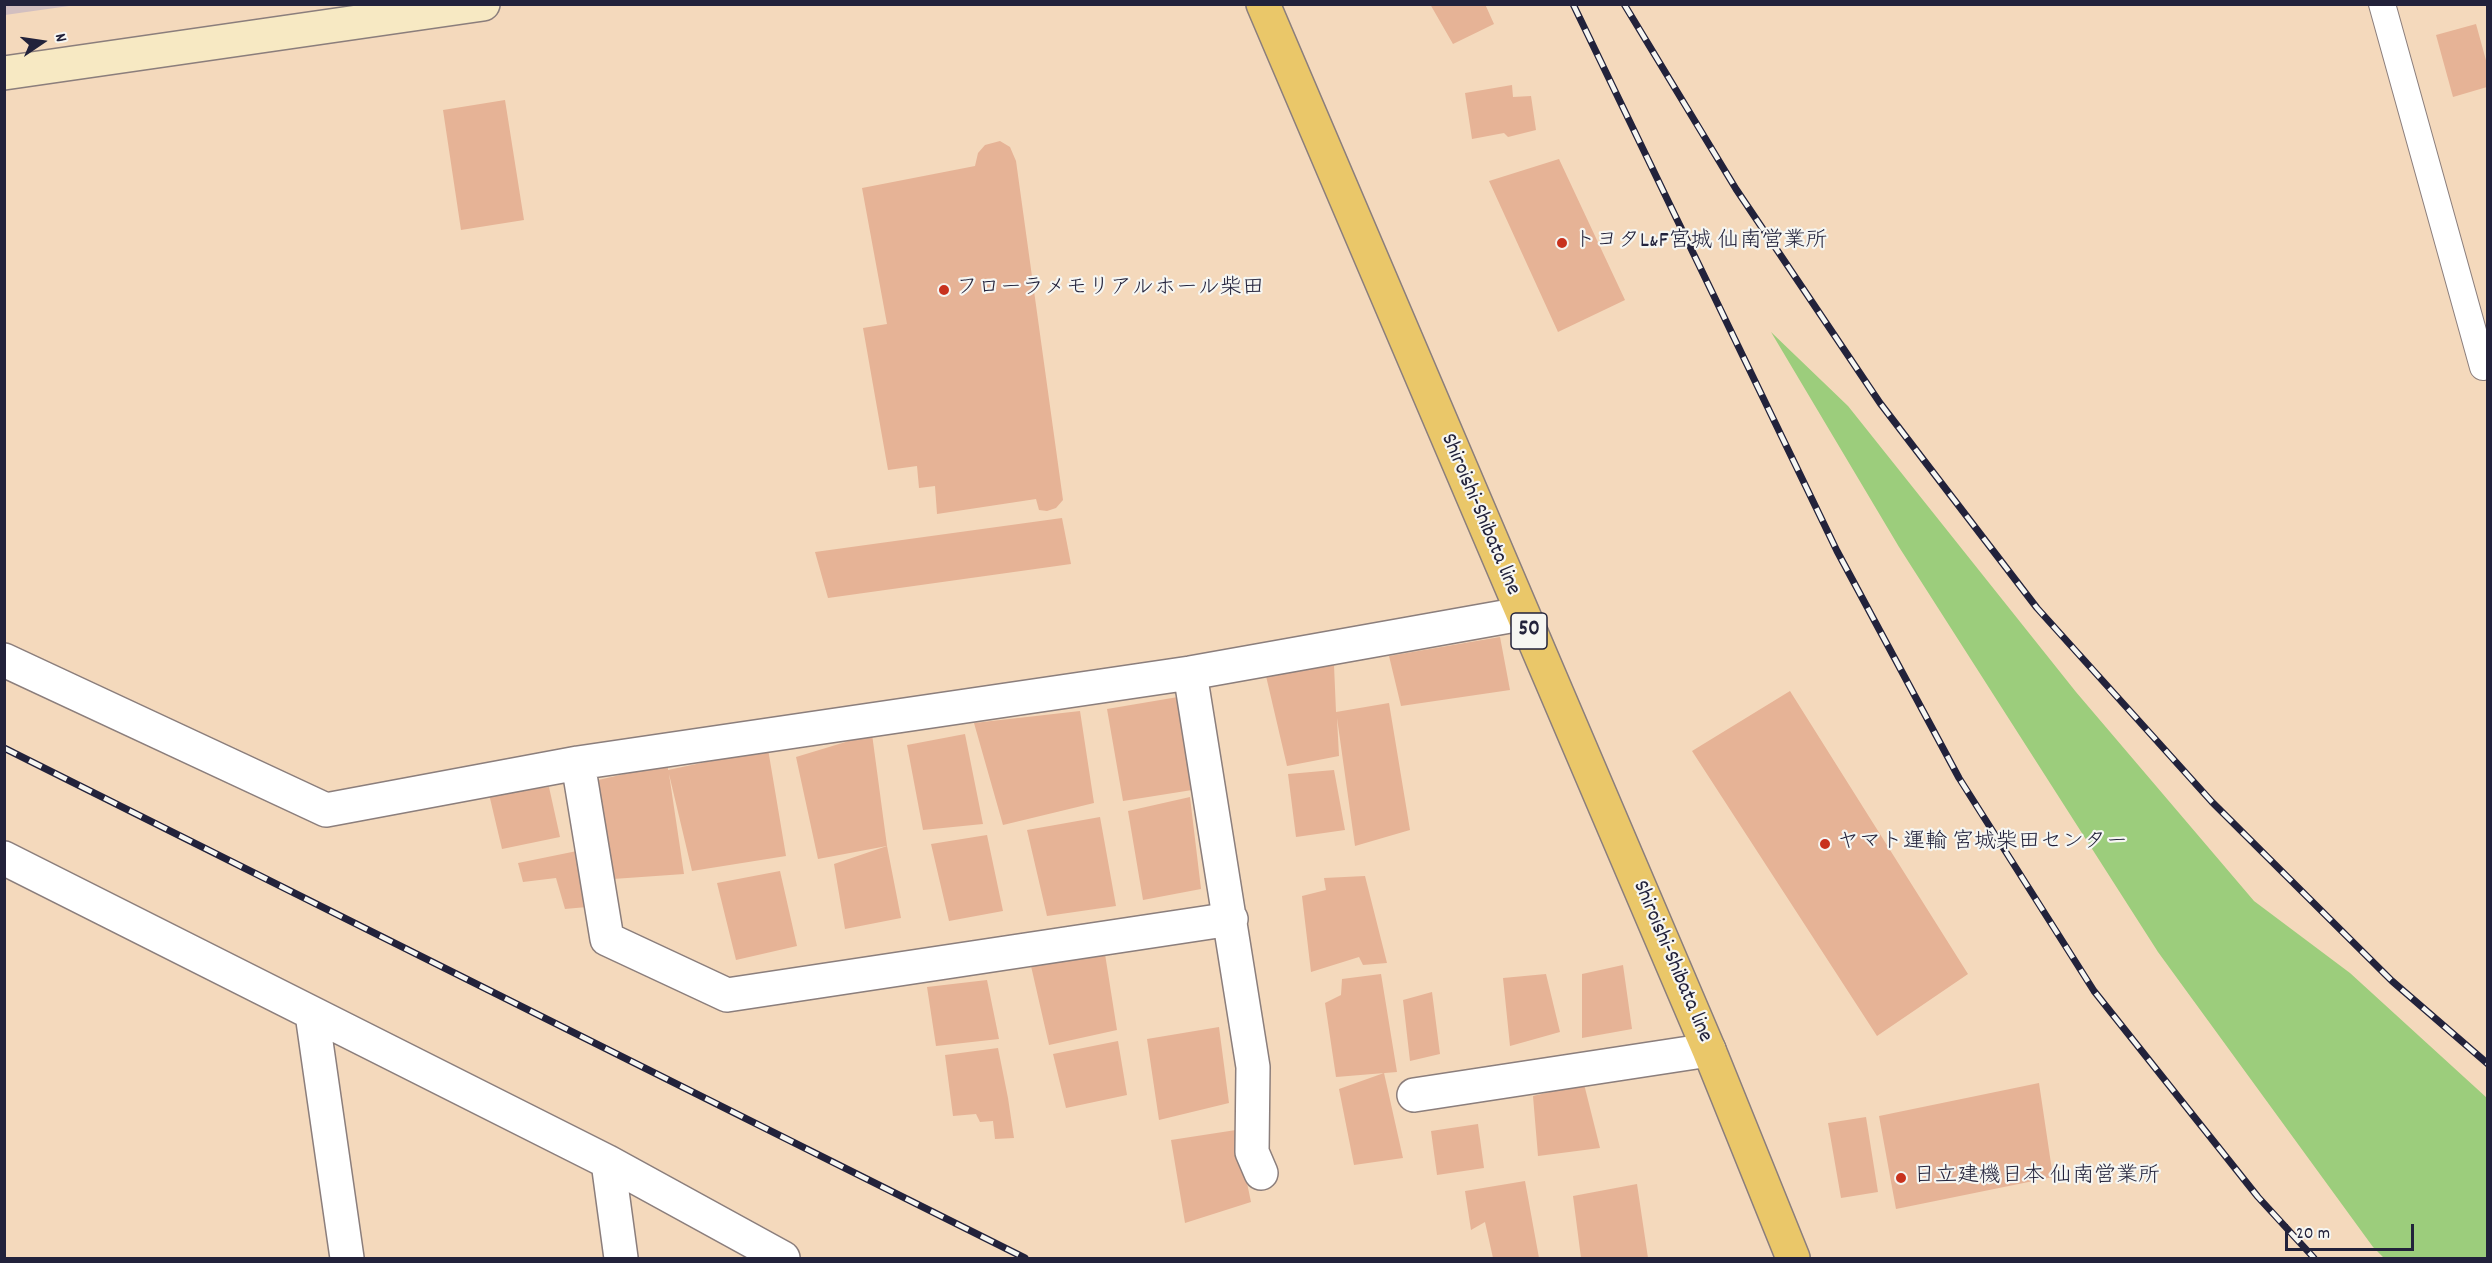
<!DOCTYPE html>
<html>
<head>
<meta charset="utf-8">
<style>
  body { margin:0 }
  #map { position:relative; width:2492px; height:1263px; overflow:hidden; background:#f4d9bc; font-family:Dekko,sans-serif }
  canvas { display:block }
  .frame { position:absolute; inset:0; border:6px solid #22223b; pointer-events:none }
  .north { position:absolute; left:12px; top:12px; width:60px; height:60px; -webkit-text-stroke:4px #f6f6f2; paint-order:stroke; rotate:77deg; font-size:16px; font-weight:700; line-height:24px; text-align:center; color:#22223b }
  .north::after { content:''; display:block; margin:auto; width:21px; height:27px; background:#22223b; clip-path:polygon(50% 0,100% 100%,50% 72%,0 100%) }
  .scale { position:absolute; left:2285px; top:1224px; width:129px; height:27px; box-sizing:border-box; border:3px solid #22223b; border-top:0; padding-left:8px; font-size:18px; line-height:21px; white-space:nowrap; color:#22223b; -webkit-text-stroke:4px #f6f6f2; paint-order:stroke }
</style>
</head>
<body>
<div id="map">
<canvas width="2492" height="1263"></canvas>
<div class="frame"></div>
<div class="north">N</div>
<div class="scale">20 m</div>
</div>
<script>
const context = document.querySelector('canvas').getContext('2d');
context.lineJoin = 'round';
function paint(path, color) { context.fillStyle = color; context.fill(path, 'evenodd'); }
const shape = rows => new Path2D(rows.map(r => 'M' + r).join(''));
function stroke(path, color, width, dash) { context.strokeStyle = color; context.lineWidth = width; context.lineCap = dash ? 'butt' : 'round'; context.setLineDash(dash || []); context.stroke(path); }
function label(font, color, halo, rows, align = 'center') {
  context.font = font + ' Dekko,"Klee One",sans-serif'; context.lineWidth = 4.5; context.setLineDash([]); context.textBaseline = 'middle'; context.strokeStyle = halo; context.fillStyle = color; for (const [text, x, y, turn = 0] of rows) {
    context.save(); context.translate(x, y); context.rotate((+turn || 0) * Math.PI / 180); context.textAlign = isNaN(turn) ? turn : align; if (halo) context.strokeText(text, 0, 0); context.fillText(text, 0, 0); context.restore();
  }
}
paint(shape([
  [5,4,76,4,76,5,5,15]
]), '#d2bfc0');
paint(shape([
  [1771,332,1848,406,2076,692,2254,901,2350,973,2487,1098,2487,1258,2384,1258,2373,1247,2158,952,1899,547]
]), '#9ccd7c');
paint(shape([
  [1430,4,1485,4,1494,24,1453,44],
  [2476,24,2487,64,2487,87,2453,97,2436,35],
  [1512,85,1513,97,1531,96,1536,130,1508,137,1504,133,1472,139,1465,93],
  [505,100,524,220,461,230,443,110],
  [1000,141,1010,147,1016,161,1063,500,1056,508,1047,511,1039,510,1036,499,937,514,935,486,919,488,917,466,888,470,863,328,887,324,862,188,975,166,978,153,985,145],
  [1559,159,1625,300,1558,332,1489,181],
  [1062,518,1071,564,828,598,815,552],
  [1500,637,1510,690,1401,706,1389,656],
  [1334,665,1336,712,1389,703,1410,830,1355,846,1337,718,1339,756,1287,766,1266,676],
  [1790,691,1968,974,1877,1036,1692,751],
  [1178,697,1192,790,1123,801,1107,709],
  [1080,711,1094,803,1003,825,974,723],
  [872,734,887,846,818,859,796,757],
  [965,734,983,824,923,830,907,745],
  [768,749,786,856,692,871,669,774,684,874,613,879,594,781,668,764,668,770],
  [1334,770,1345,830,1296,837,1288,774],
  [549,787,560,837,502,849,489,794],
  [1190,797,1201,889,1143,900,1128,811],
  [1100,817,1116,906,1047,916,1027,830],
  [987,835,1003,911,949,921,931,844],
  [887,846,901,918,845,929,834,864],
  [577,851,587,907,565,909,556,878,523,882,518,863],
  [780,871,797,946,736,960,717,883],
  [1365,876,1387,963,1363,965,1359,957,1311,972,1302,896,1326,890,1324,878],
  [1105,954,1117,1030,1049,1045,1031,966],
  [1623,965,1632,1029,1582,1038,1582,974],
  [1381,974,1397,1072,1336,1077,1325,1003,1341,995,1342,979],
  [1546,974,1560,1032,1510,1046,1503,978],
  [987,980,999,1039,936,1046,927,987],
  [1432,992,1440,1054,1410,1061,1403,1000],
  [1219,1027,1229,1103,1159,1120,1147,1039],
  [1118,1041,1127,1095,1066,1108,1053,1054],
  [998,1048,1008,1098,1014,1138,995,1139,993,1121,980,1122,976,1114,953,1116,945,1055],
  [1384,1073,1403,1158,1354,1165,1339,1089],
  [2039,1083,2053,1177,1896,1209,1879,1116],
  [1584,1084,1600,1148,1538,1156,1533,1096],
  [1866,1117,1878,1192,1841,1198,1828,1123],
  [1478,1124,1484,1168,1437,1175,1431,1131],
  [1236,1130,1251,1202,1185,1223,1171,1140],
  [1525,1181,1539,1258,1493,1258,1485,1222,1471,1230,1465,1191],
  [1637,1184,1648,1258,1581,1258,1573,1196]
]), '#e6b396');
const lane = shape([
  [2382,4,2483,367,2488,366]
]);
const street = shape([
  [4,660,326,810,578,763,1190,673,1521,614],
  [1190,673,1253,1067,1252,1152,1261,1173],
  [578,763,607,939,727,995,1231,919],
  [4,858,608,1162,783,1258],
  [312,1014,347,1258],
  [1414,1095,1709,1050],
  [608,1162,621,1258]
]);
const secondary = shape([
  [4,73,483,4]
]);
const primary = shape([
  [1263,4,1709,1050,1793,1258]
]);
stroke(lane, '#8b7e7c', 28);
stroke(street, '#8b7e7c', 36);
stroke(secondary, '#8b7e7c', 36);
stroke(primary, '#8b7e7c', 36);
stroke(lane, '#fff', 26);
stroke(street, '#fff', 33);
stroke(secondary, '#f7e9c3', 33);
stroke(primary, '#eac769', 33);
const rail = shape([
  [1573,4,1837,551,1959,778,2094,991,2258,1197,2314,1258],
  [1624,4,1736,189,1880,403,2037,608,2212,802,2392,981,2488,1064],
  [4,748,1025,1258]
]);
stroke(rail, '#22223b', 7);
stroke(rail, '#f6f6f2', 4.5, [14]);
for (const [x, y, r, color] of [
  [1562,243,6,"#c8321e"],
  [944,290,6,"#c8321e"],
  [1825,844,6,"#c8321e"],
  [1901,1178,6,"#c8321e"]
]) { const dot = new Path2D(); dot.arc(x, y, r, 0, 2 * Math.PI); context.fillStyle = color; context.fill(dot); stroke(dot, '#f6f6f2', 2); }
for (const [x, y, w] of [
  [1529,631,36]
]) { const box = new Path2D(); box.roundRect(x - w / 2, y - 18, w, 36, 4.5); context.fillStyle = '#f6f6f2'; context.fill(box); stroke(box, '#22223b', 1.5); }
label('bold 21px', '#22223b', null, [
  ["50",1529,631]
]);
label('22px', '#22223b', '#f6f6f2', [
  ["トヨタL&F宮城 仙南営業所",1574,243],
  ["フローラメモリアルホール柴田",956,290],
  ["ヤマト運輸 宮城柴田センター",1837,844],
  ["日立建機日本 仙南営業所",1913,1178]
], 'left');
label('22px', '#22223b', '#f6f6f2', [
  ["Shiroishi-Shibata line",1479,515,67],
  ["Shiroishi-Shibata line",1671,962,67]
]);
</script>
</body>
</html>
